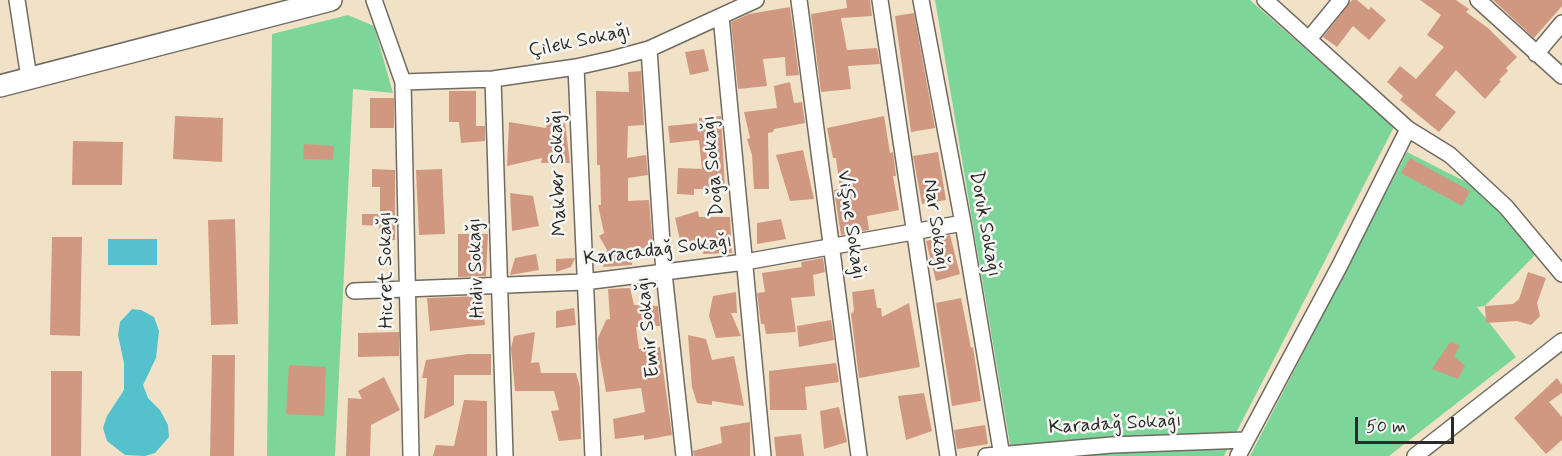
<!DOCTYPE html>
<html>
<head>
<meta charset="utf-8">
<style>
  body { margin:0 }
  #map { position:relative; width:1562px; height:456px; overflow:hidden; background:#f1e2c7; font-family:Mynerve,sans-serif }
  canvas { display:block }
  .scale { position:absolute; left:1355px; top:417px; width:99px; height:27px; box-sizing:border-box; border:3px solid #2b2b2b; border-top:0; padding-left:8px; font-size:18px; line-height:21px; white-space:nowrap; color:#2b2b2b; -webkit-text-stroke:4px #f6f6f2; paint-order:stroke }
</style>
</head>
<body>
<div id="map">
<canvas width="1562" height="456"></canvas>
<div class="scale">50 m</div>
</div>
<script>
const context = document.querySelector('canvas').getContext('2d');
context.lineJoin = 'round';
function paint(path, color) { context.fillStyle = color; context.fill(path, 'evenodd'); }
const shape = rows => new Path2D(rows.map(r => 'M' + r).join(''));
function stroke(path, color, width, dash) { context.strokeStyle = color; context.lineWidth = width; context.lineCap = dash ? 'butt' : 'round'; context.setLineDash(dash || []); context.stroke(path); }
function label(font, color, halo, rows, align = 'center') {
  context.font = font + ' Mynerve,sans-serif'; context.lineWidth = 5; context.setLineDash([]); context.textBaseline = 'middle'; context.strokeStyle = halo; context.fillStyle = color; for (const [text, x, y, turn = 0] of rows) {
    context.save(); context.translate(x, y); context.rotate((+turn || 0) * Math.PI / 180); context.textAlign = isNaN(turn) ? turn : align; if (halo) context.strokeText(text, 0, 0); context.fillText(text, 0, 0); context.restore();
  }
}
paint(shape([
  [935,0,1250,0,1394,127,1224,456,1012,456],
  [348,15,374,26,393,93,353,89,335,456,267,456,272,34],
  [1407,152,1478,188,1535,255,1485,306,1477,307,1516,357,1389,456,1250,456]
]), '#7ed599');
paint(shape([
  [108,239,157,239,157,265,108,265],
  [132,309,141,310,154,317,159,331,156,358,143,385,148,398,160,410,168,425,169,437,155,453,145,456,125,455,107,441,103,428,107,416,124,390,124,363,118,335,120,322]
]), '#54c1cc');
paint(shape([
  [846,0,870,0,872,16,841,18,847,50,877,48,880,64,848,66,851,89,821,92,811,14,847,8],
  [1352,0,1357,0,1369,10,1371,7,1386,20,1369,40,1353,26,1337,47,1323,37],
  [1420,0,1456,0,1469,9,1466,12,1488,28,1517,57,1506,68,1508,71,1499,80,1501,81,1485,99,1456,70,1435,95,1456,112,1439,132,1400,100,1403,96,1387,82,1400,66,1416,79,1444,47,1427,35,1441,15],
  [1493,0,1562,0,1562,6,1534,38],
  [790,7,799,75,786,76,785,57,763,59,767,86,738,89,731,22,749,14],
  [914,13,935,128,911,132,895,16],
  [704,49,709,71,690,75,685,52],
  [641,71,644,125,628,126,627,158,646,155,648,175,628,178,628,201,649,200,653,248,633,249,632,265,603,267,607,250,599,236,604,233,598,205,601,205,600,165,597,165,596,91,629,92,628,72],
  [790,82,794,103,802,102,805,123,774,129,773,132,768,133,769,189,754,189,752,155,747,139,750,138,744,112,777,108,774,86],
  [449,91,476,91,476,126,485,126,485,141,461,143,459,122,449,122],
  [370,98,394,98,394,128,370,128],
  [175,116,223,118,222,162,173,159],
  [721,116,725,189,694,189,694,195,677,194,678,168,702,169,699,140,670,143,668,126,699,123,699,118],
  [884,116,890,153,893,152,896,176,893,176,899,210,867,216,869,230,841,235,834,190,840,189,836,158,833,158,827,128],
  [509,122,546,128,547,122,565,123,570,163,541,163,542,158,507,166],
  [73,141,123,142,122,185,72,185],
  [304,144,334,146,333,160,303,159],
  [803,150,814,199,790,201,776,155],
  [938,152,946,200,922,204,913,156],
  [1410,158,1470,191,1462,206,1401,173],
  [372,169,395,170,395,240,379,240,379,226,362,225,362,214,380,214,380,187,372,187],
  [442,169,445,234,419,235,416,170],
  [510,193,533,196,539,226,512,231],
  [698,211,699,217,730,217,732,253,703,254,706,236,682,249,675,218],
  [235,219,238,324,211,325,208,220],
  [781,219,786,239,757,244,757,223],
  [458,234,488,234,486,276,458,277],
  [950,235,960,274,936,281,926,241],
  [52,237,82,237,80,336,50,335],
  [536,254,539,270,510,275,515,258],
  [575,258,571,267,556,272,556,259],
  [823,258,825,272,813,275,815,296,791,298,796,332,766,334,764,324,761,324,757,293,765,292,762,273,802,267,801,262],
  [1528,272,1546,278,1537,303,1540,316,1531,325,1517,321,1486,323,1485,306,1513,304,1519,299],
  [630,288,634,305,658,306,660,326,636,327,639,349,660,347,672,435,644,440,644,435,615,439,613,419,645,412,641,388,606,392,598,347,598,338,606,320,610,319,608,289],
  [874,289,877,308,881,308,882,317,909,303,920,367,859,378,851,314,854,311,852,292],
  [736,292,737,313,731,313,741,336,716,338,709,316,713,296],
  [482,296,485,325,430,331,427,298],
  [961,298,971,348,973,347,981,401,952,406,936,303],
  [574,308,576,325,556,328,556,311],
  [831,320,834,340,799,347,797,326],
  [399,332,399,356,358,357,358,333],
  [535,332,531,363,539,362,541,373,576,373,580,387,581,439,559,441,551,411,559,410,554,391,515,391,511,348,514,336],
  [688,335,706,339,712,360,734,356,744,406,712,401,712,405,697,403,692,387],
  [1451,341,1460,346,1454,356,1465,366,1458,379,1432,369],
  [467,354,491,354,491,375,454,375,454,405,424,419,427,378,422,378,426,360],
  [212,355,235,355,234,456,210,456],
  [836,363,839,382,805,387,807,410,770,410,769,371],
  [289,365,326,367,324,416,286,414],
  [51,371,82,371,81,456,51,456],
  [384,377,400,410,371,425,370,456,346,456,348,398,362,399,358,391],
  [1557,378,1562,385,1562,393,1549,402,1562,417,1562,440,1546,454,1514,418],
  [924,393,932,431,906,440,898,396],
  [464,400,487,401,487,456,433,456,436,445,454,446],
  [839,407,847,442,824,449,820,411],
  [750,422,750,456,694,456,693,451,722,443,720,427],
  [985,425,988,444,957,449,954,430],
  [801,434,804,456,776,456,774,437]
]), '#d09881');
const street = shape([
  [17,0,29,78],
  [374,0,403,82,411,456],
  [799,0,859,456],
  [880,0,948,456],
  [921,0,963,223,1002,456],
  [1265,0,1408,129,1450,155,1506,207,1562,274],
  [1478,0,1562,76],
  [721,16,763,456],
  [1309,39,1341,0],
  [649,49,664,273,684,456],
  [1536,54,1562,23],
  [576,67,593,456],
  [493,79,505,456],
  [403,82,493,79,576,67,612,59,649,49,756,0],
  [354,291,584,282,745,262,963,223],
  [986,456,1112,445,1246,440],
  [1238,456,1339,267,1408,129],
  [1415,456,1562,341]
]);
const secondary = shape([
  [0,86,331,0]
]);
stroke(street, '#706b62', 18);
stroke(secondary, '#706b62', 24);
stroke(street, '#fff', 15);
stroke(secondary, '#fff', 21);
label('20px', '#2b2b2b', '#f6f6f2', [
  ["Çilek Sokağı",580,42,-12],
  ["Doğa Sokağı",714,166,-95],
  ["Makber Sokağı",559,173,-92],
  ["Doruk Sokağı",984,224,80],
  ["Vişne Sokağı",850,225,82],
  ["Nar Sokağı",935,225,82],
  ["Karacadağ Sokağı",658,251,-7],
  ["Hidiv Sokağı",477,268,-92],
  ["Hicret Sokağı",387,270,-91],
  ["Emir Sokağı",649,327,-96],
  ["Karadağ Sokağı",1115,425,-3]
]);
</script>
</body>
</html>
